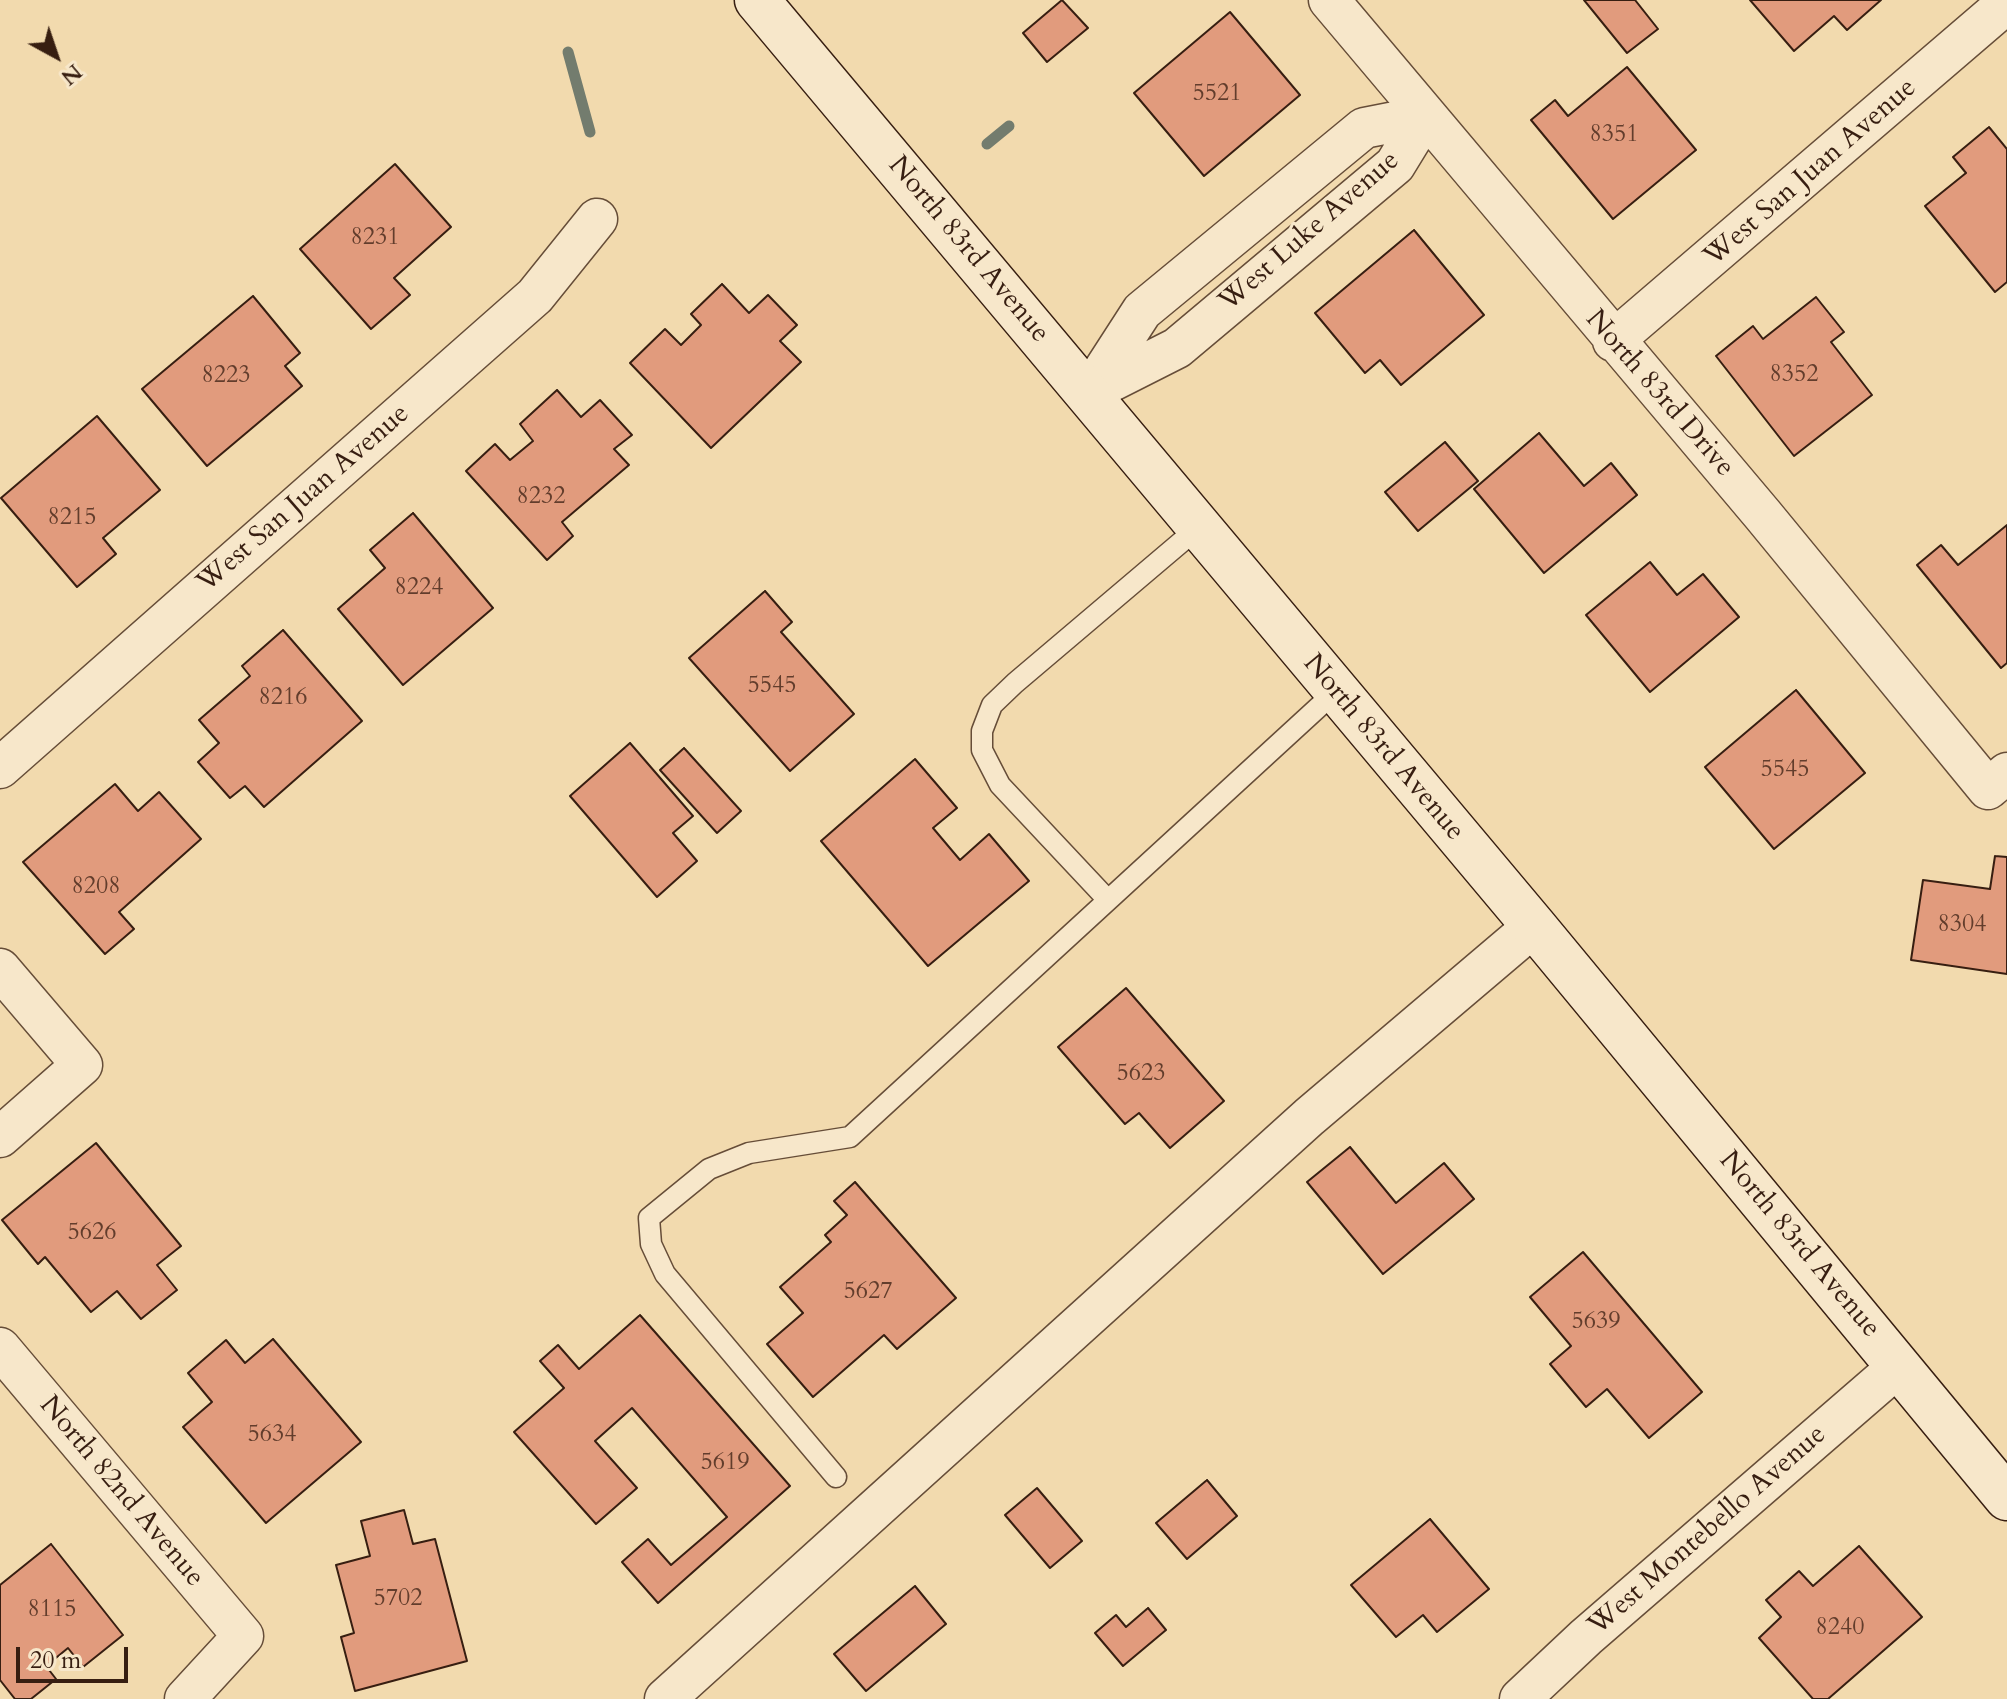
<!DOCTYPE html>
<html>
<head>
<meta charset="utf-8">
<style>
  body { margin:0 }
  #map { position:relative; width:2007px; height:1699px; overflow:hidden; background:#f2daae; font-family:Cardo,serif }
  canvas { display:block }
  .north { position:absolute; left:16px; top:16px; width:80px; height:80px; -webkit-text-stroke:6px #f7e7ca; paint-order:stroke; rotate:140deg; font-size:22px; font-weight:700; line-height:32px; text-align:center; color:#371e11 }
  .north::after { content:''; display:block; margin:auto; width:28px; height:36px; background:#371e11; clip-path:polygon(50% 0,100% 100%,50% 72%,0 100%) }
  .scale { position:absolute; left:16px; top:1647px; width:112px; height:36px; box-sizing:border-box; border:4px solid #371e11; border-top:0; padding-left:10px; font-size:24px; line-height:28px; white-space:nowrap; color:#371e11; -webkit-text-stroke:6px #f7e7ca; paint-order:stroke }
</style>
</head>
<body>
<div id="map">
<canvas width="2007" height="1699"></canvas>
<div class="north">N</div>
<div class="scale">20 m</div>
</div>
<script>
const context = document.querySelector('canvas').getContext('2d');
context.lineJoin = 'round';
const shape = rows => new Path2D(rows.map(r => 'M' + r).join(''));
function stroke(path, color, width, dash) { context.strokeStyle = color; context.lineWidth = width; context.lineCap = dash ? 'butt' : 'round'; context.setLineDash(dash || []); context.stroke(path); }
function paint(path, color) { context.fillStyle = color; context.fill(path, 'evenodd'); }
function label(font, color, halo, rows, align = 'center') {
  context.font = font + ' Cardo,serif'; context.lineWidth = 6; context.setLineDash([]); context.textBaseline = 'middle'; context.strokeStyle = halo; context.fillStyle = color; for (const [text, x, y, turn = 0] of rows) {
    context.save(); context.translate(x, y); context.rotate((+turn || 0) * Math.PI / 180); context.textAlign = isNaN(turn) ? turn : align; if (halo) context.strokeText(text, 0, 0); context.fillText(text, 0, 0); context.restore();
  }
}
stroke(shape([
  [568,52,590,132],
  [987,144,1009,126]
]), '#737c6e', 11);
const building = shape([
  [1062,0,1088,28,1047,62,1023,33,1062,0],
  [1584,0,1635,0,1658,29,1627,53,1584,0],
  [1750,0,1881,0,1847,30,1834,16,1794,51,1750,0],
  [1230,12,1300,95,1204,176,1134,93,1230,12],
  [1627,67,1696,150,1613,219,1531,120,1555,100,1568,116,1627,67],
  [1989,127,2007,149,2007,282,1995,292,1925,206,1966,173,1953,157,1989,127],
  [395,164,451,227,394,278,410,295,371,329,300,249,395,164],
  [1414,230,1484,315,1401,385,1380,360,1365,373,1315,313,1414,230],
  [722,284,749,313,768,295,797,325,780,341,801,362,711,448,630,363,665,329,681,345,701,325,691,314,722,284],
  [253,296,300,353,285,366,302,386,207,466,142,389,253,296],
  [1816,297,1844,332,1831,342,1872,395,1794,456,1716,356,1753,326,1763,339,1816,297],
  [557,390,581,417,600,400,632,435,614,449,629,465,562,522,573,536,547,560,466,471,495,444,510,460,533,441,520,424,557,390],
  [97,416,160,490,103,538,116,554,77,587,1,498,97,416],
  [1539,433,1584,486,1611,463,1637,495,1544,573,1474,489,1539,433],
  [1445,442,1478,481,1418,531,1385,492,1445,442],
  [413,513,493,608,403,685,338,609,385,568,370,550,413,513],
  [2007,525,2007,663,2001,668,1917,565,1941,545,1958,565,2007,525],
  [1650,562,1677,595,1703,574,1739,617,1650,692,1586,615,1650,562],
  [765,591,792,622,781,632,854,714,790,771,689,658,765,591],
  [283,630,362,721,264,807,245,786,230,798,198,762,219,743,199,720,250,676,242,666,283,630],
  [1796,690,1865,773,1774,849,1705,767,1796,690],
  [630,743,693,816,673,833,697,861,657,897,570,796,630,743],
  [684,748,741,811,717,833,660,770,684,748],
  [915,759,957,808,933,828,960,860,989,834,1029,881,928,966,821,841,915,759],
  [115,784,138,811,159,792,201,839,119,912,134,929,105,954,23,862,115,784],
  [1995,856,2007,857,2007,974,1911,960,1923,880,1990,889,1995,856],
  [1126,988,1224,1101,1170,1148,1139,1113,1125,1124,1058,1047,1126,988],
  [96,1143,181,1246,157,1265,177,1290,141,1319,117,1291,91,1312,45,1257,38,1264,2,1220,96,1143],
  [1350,1147,1396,1203,1444,1163,1474,1199,1383,1274,1307,1182,1350,1147],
  [855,1182,956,1298,897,1349,884,1335,813,1397,767,1344,803,1313,780,1287,831,1242,825,1235,847,1215,834,1201,855,1182],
  [1583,1252,1702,1392,1649,1438,1607,1389,1586,1407,1550,1364,1571,1346,1530,1297,1583,1252],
  [640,1315,790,1486,658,1603,622,1562,648,1539,671,1565,727,1517,632,1408,595,1441,637,1488,596,1524,514,1432,564,1388,540,1361,558,1345,579,1369,640,1315],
  [273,1339,361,1442,266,1523,183,1427,212,1402,188,1373,226,1340,245,1363,273,1339],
  [1207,1480,1237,1516,1187,1559,1156,1523,1207,1480],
  [1037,1488,1082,1541,1050,1568,1005,1515,1037,1488],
  [404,1510,413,1544,435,1539,467,1661,355,1691,341,1637,354,1633,336,1565,370,1556,361,1521,404,1510],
  [1430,1519,1489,1589,1437,1632,1423,1615,1396,1637,1351,1585,1430,1519],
  [51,1544,123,1635,83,1667,68,1648,46,1666,56,1679,31,1699,15,1699,0,1680,0,1585,51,1544],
  [1859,1546,1922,1617,1828,1699,1813,1699,1759,1638,1781,1617,1766,1600,1799,1571,1813,1586,1859,1546],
  [915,1586,946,1624,866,1691,834,1654,915,1586],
  [1148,1608,1166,1630,1123,1666,1095,1633,1116,1615,1126,1627,1148,1608]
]);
paint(building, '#e19b7d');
stroke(building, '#371e11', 2);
const lane = shape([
  [1107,899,1000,785,982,750,982,731,992,705,1015,683,1199,527],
  [836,1477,665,1274,651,1244,649,1218,709,1169,749,1153,850,1137,1335,692]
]);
const street = shape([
  [1329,0,1763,515,1988,789,2007,773],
  [1613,341,2007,3],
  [1090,392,1177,348,1395,165,1425,116],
  [1089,393,1142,311,1364,128,1425,116],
  [0,768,535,296,597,219],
  [0,969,82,1065,0,1137],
  [0,1348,243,1636,185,1699],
  [665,1699,1309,1117,1534,926],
  [1520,1699,1586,1637,1899,1366]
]);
const secondary = shape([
  [757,0,1534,926,2007,1498]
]);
stroke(lane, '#664d38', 23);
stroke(street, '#664d38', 43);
stroke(secondary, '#371e11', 47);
stroke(lane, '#f7e7ca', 20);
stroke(street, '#f7e7ca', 40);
stroke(secondary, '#f7e7ca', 44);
label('24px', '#623d2c', null, [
  ["5521",1217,94],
  ["8351",1614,135],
  ["8231",375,238],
  ["8352",1794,375],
  ["8223",226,376],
  ["8232",541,497],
  ["8215",72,518],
  ["8224",419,588],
  ["5545",772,686],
  ["8216",283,698],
  ["5545",1785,770],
  ["8208",96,887],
  ["8304",1962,925],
  ["5623",1141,1074],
  ["5626",92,1233],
  ["5627",868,1292],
  ["5639",1596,1322],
  ["5634",272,1435],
  ["5619",725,1463],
  ["5702",398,1599],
  ["8115",52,1610],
  ["8240",1840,1628]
]);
label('28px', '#371e11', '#f7e7ca', [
  ["West San Juan Avenue",1811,173,-41],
  ["West Luke Avenue",1310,232,-41],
  ["North 83rd Avenue",968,250,50],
  ["North 83rd Drive",1659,394,49],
  ["West San Juan Avenue",304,499,-41],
  ["North 83rd Avenue",1383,748,50],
  ["North 83rd Avenue",1799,1245,50],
  ["North 82nd Avenue",121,1492,50],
  ["West Montebello Avenue",1708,1531,-41]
]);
</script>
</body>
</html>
